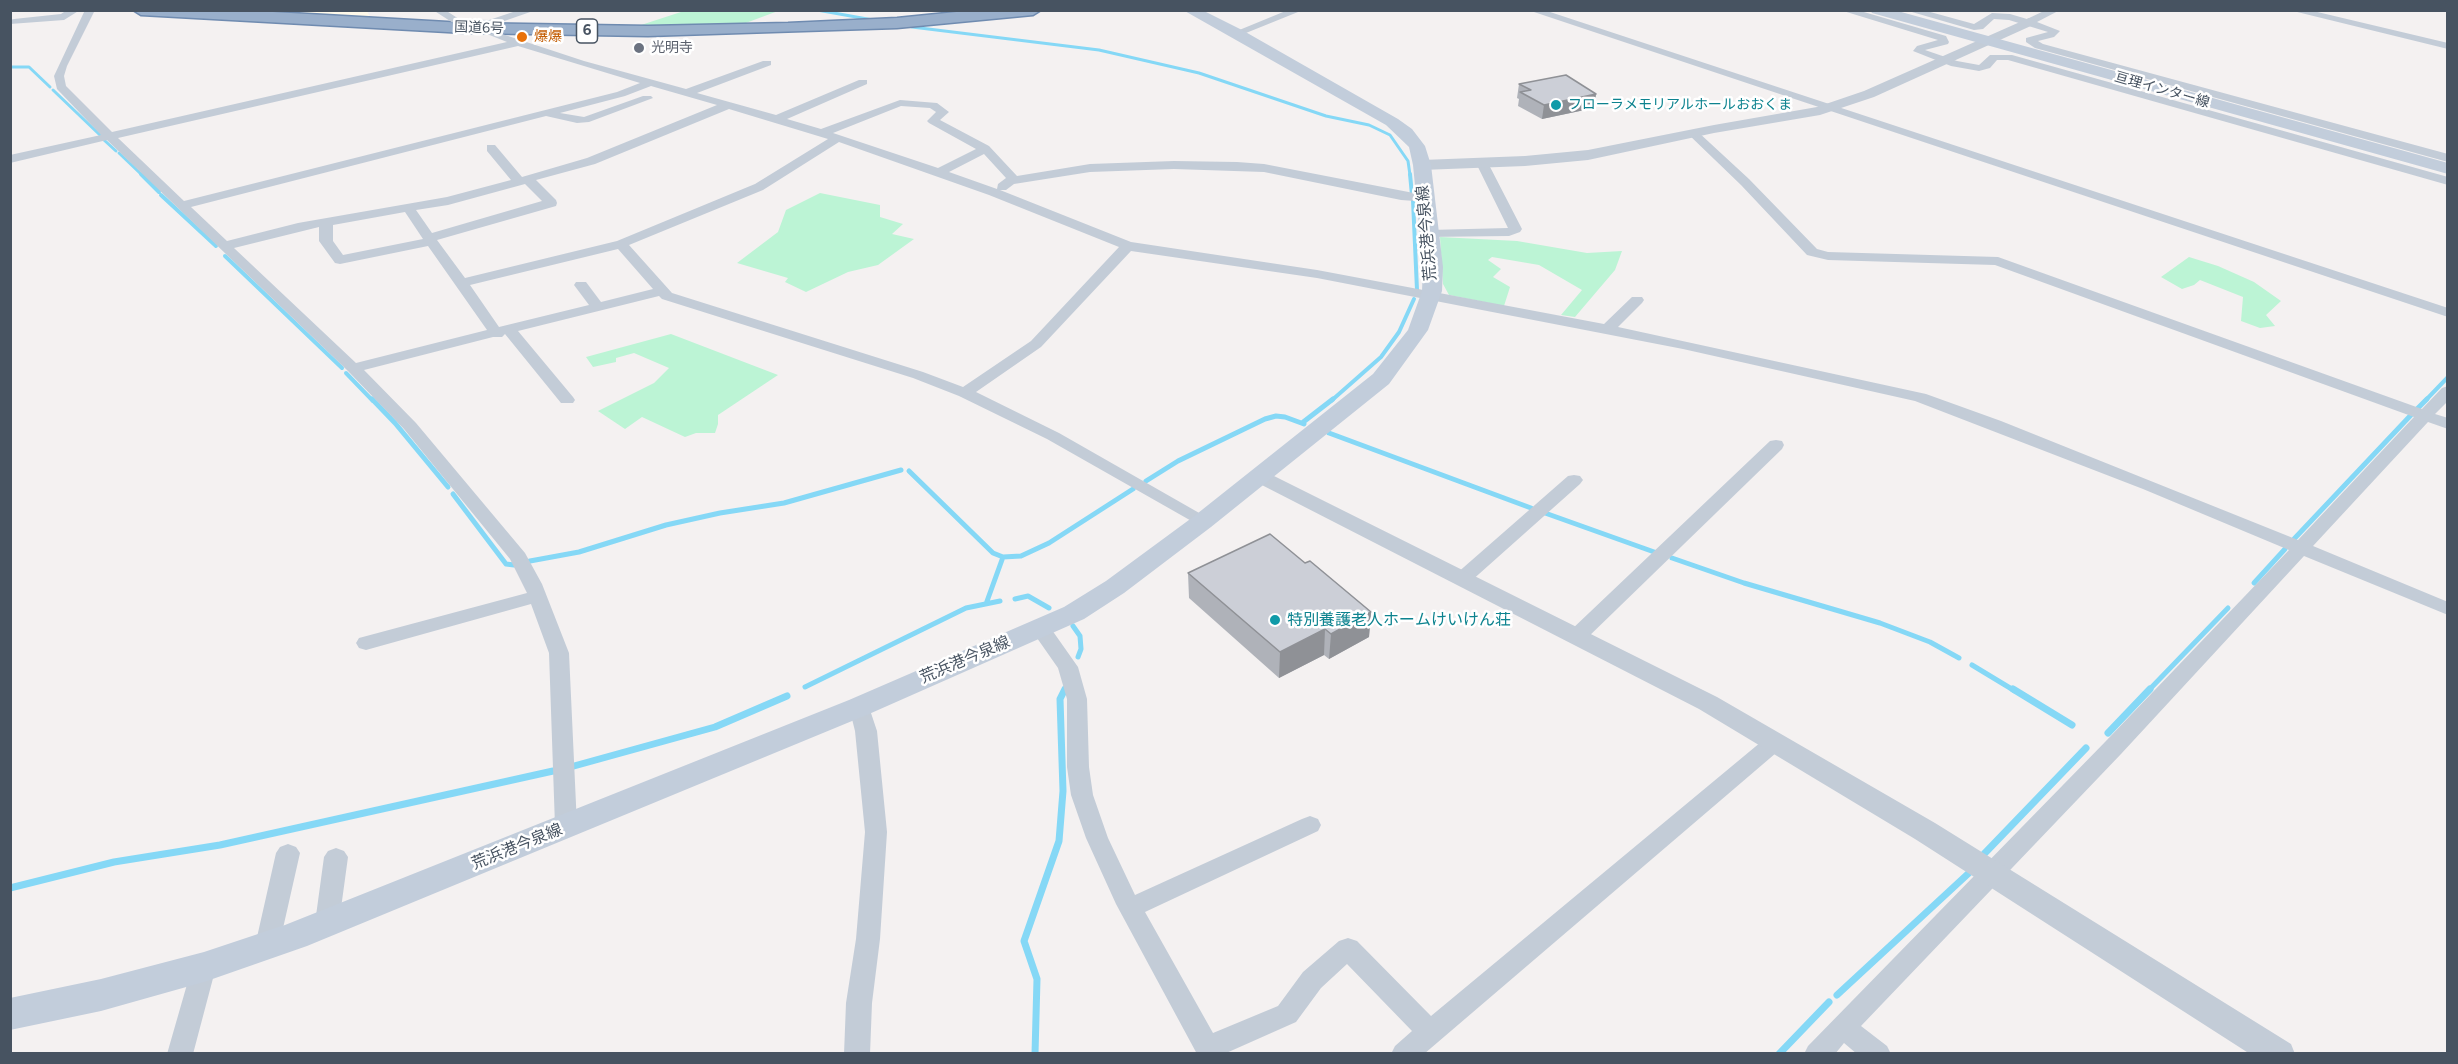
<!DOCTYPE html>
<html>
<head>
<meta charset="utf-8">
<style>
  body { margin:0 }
  #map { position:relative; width:2458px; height:1064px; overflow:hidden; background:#f4f1f1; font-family:Figtree,sans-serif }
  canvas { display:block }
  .frame { position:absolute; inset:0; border:12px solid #475361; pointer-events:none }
</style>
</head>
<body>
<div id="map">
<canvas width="2458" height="1064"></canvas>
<div class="frame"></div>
</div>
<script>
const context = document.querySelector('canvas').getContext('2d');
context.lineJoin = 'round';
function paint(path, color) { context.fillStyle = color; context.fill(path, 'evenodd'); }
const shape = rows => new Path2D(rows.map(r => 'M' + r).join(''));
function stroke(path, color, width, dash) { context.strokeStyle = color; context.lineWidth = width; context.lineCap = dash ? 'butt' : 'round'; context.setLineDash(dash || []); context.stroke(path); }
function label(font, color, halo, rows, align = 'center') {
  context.font = font + ' Figtree,"Noto Sans JP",sans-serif'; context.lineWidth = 5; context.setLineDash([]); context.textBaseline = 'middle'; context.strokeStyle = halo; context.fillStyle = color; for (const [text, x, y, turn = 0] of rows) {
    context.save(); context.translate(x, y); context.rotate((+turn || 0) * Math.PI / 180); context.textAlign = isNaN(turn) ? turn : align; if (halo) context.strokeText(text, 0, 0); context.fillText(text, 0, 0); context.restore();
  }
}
paint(shape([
  [237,11,367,11,370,17,243,11]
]), '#fef9ea');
paint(shape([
  [684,11,778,11,735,27,638,26],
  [820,193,880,205,880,217,903,224,892,234,914,239,878,265,848,272,806,292,785,282,788,278,737,263,778,232,786,210],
  [1440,237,1517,241,1587,253,1622,251,1615,270,1575,317,1561,315,1582,290,1539,265,1492,257,1488,260,1501,269,1493,277,1510,287,1504,306,1449,295,1443,284],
  [2189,257,2218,266,2254,282,2281,301,2266,315,2275,326,2260,328,2241,321,2243,297,2200,280,2194,285,2182,289,2161,277],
  [671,334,778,375,718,415,718,424,715,433,696,433,685,437,642,417,625,429,598,411,654,383,669,368,634,353,616,358,616,362,593,367,586,357]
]), '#bcf4d5');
stroke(shape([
  [817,10,873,20],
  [912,27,1099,50,1199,73,1326,116,1369,125,1390,135,1408,161,1410,175],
  [10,67,29,67,50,87],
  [53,90,101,136],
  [104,140,116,151],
  [119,153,142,175]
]), '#85d8f6', 3);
stroke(shape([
  [141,174,159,192],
  [1410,174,1412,195],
  [161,195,216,246],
  [1413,200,1417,290],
  [225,256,342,368],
  [346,373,373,401],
  [1331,401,1381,357,1399,332,1414,299],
  [2425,401,2448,377]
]), '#85d8f6', 4);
stroke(shape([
  [372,399,395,423,448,487],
  [2417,409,2427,399],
  [1302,423,1333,399],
  [1329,433,1531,508],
  [909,471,993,553,1003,557,1021,556,1049,543,1133,489],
  [1146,481,1178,461,1265,419,1276,416,1285,417,1304,424],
  [453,494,506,564,514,565],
  [1545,513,1657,553],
  [2294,539,2411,415],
  [1672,558,1744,583,1880,623,1930,642,1959,658],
  [530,561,579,552,666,525,720,513,784,503,901,470],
  [2254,583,2285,549],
  [1015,599,1028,596,1049,608],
  [986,604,1003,557],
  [1073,626,1080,636,1081,649,1078,657],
  [1972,665,2015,691],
  [805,687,966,608,1000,601],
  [2148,691,2228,608]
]), '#85d8f6', 5);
stroke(shape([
  [2013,689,2072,725],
  [2108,733,2150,689],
  [574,766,715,727,787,696],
  [1984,854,2086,748],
  [10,888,114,862,220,845,553,771],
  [1837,995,1970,872],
  [1035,1054,1037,979,1024,941,1059,841,1063,791,1060,699,1065,689],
  [1779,1054,1829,1002]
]), '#85d8f6', 7);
const trunk = shape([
  [133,10,238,10,465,23,648,26,788,23,897,18,976,10,1041,10,1033,15,897,28,648,36,465,33,141,15,133,10]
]);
stroke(trunk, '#6f8bb0', 3);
paint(shape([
  [67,10,80,10,64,20,10,24,10,20,14,19,61,14,67,10],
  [85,10,95,10,67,66,64,76,66,86,112,132,507,42,487,34,487,29,492,26,496,27,499,33,584,61,686,89,763,61,771,61,771,65,697,93,776,115,859,80,867,80,867,84,787,119,821,129,900,100,937,103,949,112,940,120,989,146,1017,176,1090,164,1174,161,1237,162,1264,164,1424,195,1430,199,1429,202,1401,200,1264,172,1174,169,1090,172,1014,184,1006,190,1000,190,1131,242,1317,270,1604,324,1632,297,1642,297,1644,300,1642,303,1618,327,1926,394,2001,421,2298,540,2414,417,1995,265,1828,260,1807,255,1741,185,1687,133,1689,131,1697,131,1749,179,1817,249,1828,252,1998,257,2422,409,2442,388,2448,386,2448,401,2435,414,2448,418,2448,429,2428,422,2313,546,2448,602,2448,615,2304,556,2121,754,1861,1026,1887,1046,1891,1054,1857,1054,1844,1043,1835,1054,1804,1054,1808,1046,2105,742,2289,550,2143,489,1915,401,1683,349,1317,278,1131,251,1041,347,976,392,1059,433,1208,518,1211,522,1208,526,1202,527,1047,439,959,396,913,378,662,299,659,296,518,331,573,397,575,400,573,403,561,403,505,334,502,337,493,337,364,370,416,423,525,553,542,584,569,653,577,826,574,832,566,835,558,832,555,826,549,653,531,604,366,650,359,648,356,643,359,638,527,593,510,559,404,429,348,371,107,140,10,163,10,155,101,135,57,89,54,76,85,10],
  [518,46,640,83,617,92,184,201,118,138,518,46],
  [651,86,717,105,587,158,522,177,495,145,487,145,487,151,511,180,447,197,298,223,227,241,191,207,546,116,577,123,589,122,653,98,651,96,643,96,584,117,560,113,625,96,651,86],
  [901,106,930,108,936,112,927,121,929,123,976,149,938,168,833,133,901,106],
  [729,109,828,139,755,184,617,241,465,278,437,240,556,206,557,203,556,200,536,180,595,164,729,109],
  [839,142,989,195,1119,247,1031,341,963,387,923,372,672,293,629,245,763,190,839,142],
  [984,154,1006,178,998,184,997,189,949,172,984,154],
  [525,184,542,201,432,233,416,210,448,205,525,184],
  [405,212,423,239,343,255,333,241,333,225,405,212],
  [319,227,319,241,335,263,340,264,428,246,487,330,356,363,234,248,319,227],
  [618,249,653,289,601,302,586,282,576,282,574,285,589,305,499,327,470,285,618,249],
  [433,10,445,10,459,19,489,20,519,10,536,10,490,26,468,25,468,29,464,30,433,10],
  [1288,10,1303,10,1241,35,1232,33,1288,10],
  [1528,10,1544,10,2448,308,2448,317,1528,10],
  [1840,10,1857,10,1946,36,1949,42,1948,44,1925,50,1957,61,1979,65,1990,55,2012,55,2448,177,2448,185,2008,60,1997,60,1990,68,1979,71,1951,66,1913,51,1917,46,1938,40,1840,10],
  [1905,10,1923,10,1974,24,1992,13,2010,14,2027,19,2046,10,2060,10,2037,22,2060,31,2054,37,2038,41,2043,44,2448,154,2448,162,2035,48,2026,42,2026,38,2048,32,2009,20,1994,19,1983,29,1974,30,1905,10],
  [2289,10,2309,10,2448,43,2448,49,2289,10],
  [1482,159,1488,163,1522,229,1520,232,1509,236,1424,237,1422,234,1429,230,1508,228,1476,163,1482,159],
  [1776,440,1782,441,1784,445,1782,449,1584,641,1577,643,1570,641,1567,636,1570,631,1770,441,1776,440],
  [1574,475,1580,476,1583,480,1580,484,1470,582,1456,582,1454,578,1456,574,1568,476,1574,475],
  [1040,621,1047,623,1078,667,1087,699,1089,767,1093,795,1108,838,1135,895,1302,819,1310,816,1318,819,1321,825,1318,831,1145,912,1213,1033,1278,1006,1303,972,1339,941,1348,938,1357,941,1431,1016,1767,737,1775,734,1783,737,1786,742,1783,747,1424,1054,1391,1054,1395,1046,1412,1031,1347,964,1321,988,1296,1022,1224,1054,1197,1054,1116,904,1086,838,1071,795,1067,767,1067,699,1058,668,1030,628,1033,623,1040,621],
  [859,700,866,702,869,707,877,731,887,832,880,939,872,1003,870,1054,844,1054,846,1003,856,939,865,832,855,731,849,707,852,702,859,700],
  [288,844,296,847,300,853,279,946,276,953,267,956,258,953,255,946,276,853,280,847,288,844],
  [336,848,344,851,348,857,339,923,336,930,327,933,318,930,315,923,324,857,328,851,336,848],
  [204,956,213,960,216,967,193,1054,167,1054,192,967,195,960,204,956]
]), '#c3ccd7');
paint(shape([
  [2029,18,2033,19,2035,22,2033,25,1874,97,1820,115,1714,133,1588,160,1525,166,1422,170,1414,165,1422,160,1525,156,1588,150,1714,125,1817,107,1864,91,2029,18],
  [1262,470,1717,697,1935,823,2291,1044,2295,1054,2250,1054,1915,839,1699,709,1254,481,1251,476,1254,471,1262,470]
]), '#c3ccd7');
paint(shape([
  [1183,10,1202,10,1242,30,1398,119,1412,129,1425,146,1431,165,1443,267,1442,291,1428,330,1389,384,1211,527,1124,593,1084,619,869,714,307,946,204,982,101,1011,10,1030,10,998,101,979,204,952,285,925,849,700,1064,607,1106,581,1193,517,1373,374,1408,330,1422,291,1423,267,1413,165,1409,147,1386,125,1183,10],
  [1870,10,1894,10,2448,163,2448,174,1872,13,1870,10]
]), '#c2cddb');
paint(trunk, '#99afcb');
paint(shape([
  [1519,84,1596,94,1594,108,1542,119,1518,106,1519,99,1517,98],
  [1305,563,1371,612,1369,637,1329,659,1324,655,1279,678,1189,598,1188,573]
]), '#afb2b9');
paint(shape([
  [1596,94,1594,108,1542,119,1544,105],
  [1371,612,1369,637,1329,659,1331,634],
  [1325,629,1324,655,1279,678,1280,652]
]), '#8f9196');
const building = shape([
  [1566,75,1596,94,1544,105,1520,92,1531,90,1519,84,1566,75],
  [1270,534,1305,563,1310,561,1371,612,1331,634,1325,629,1280,652,1188,573,1270,534]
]);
paint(building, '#cccfd7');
stroke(building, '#8f9196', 1.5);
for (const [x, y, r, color] of [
  [522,37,6,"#e8710a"],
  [639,48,6,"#6b7280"],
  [1556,105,6,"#0f9aa8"],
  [1275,620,6,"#0f9aa8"]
]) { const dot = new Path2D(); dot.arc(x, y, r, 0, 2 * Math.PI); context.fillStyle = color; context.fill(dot); stroke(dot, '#fff', 2); }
label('14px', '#475361', '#fff', [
  ["国道6号",479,28,2],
  ["亘理インター線",2162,90,16]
]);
label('14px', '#c56008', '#fff', [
  ["爆爆",534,37]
], 'left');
label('14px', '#5b616d', '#fff', [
  ["光明寺",651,48]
], 'left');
label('14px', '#0d838f', '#fff', [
  ["フローラメモリアルホールおおくま",1568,105]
], 'left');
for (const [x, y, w] of [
  [587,31,21]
]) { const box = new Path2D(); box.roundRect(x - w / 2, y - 12, w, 24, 4.5); context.fillStyle = '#fff'; context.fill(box); stroke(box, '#475361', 1.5); }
label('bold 15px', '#475361', null, [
  ["6",587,31]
]);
label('16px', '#475361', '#fff', [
  ["荒浜港今泉線",1427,233,-95],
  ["荒浜港今泉線",965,660,-23],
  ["荒浜港今泉線",517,847,-22]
]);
label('16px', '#0d838f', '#fff', [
  ["特別養護老人ホームけいけん荘",1287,620]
], 'left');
</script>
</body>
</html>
